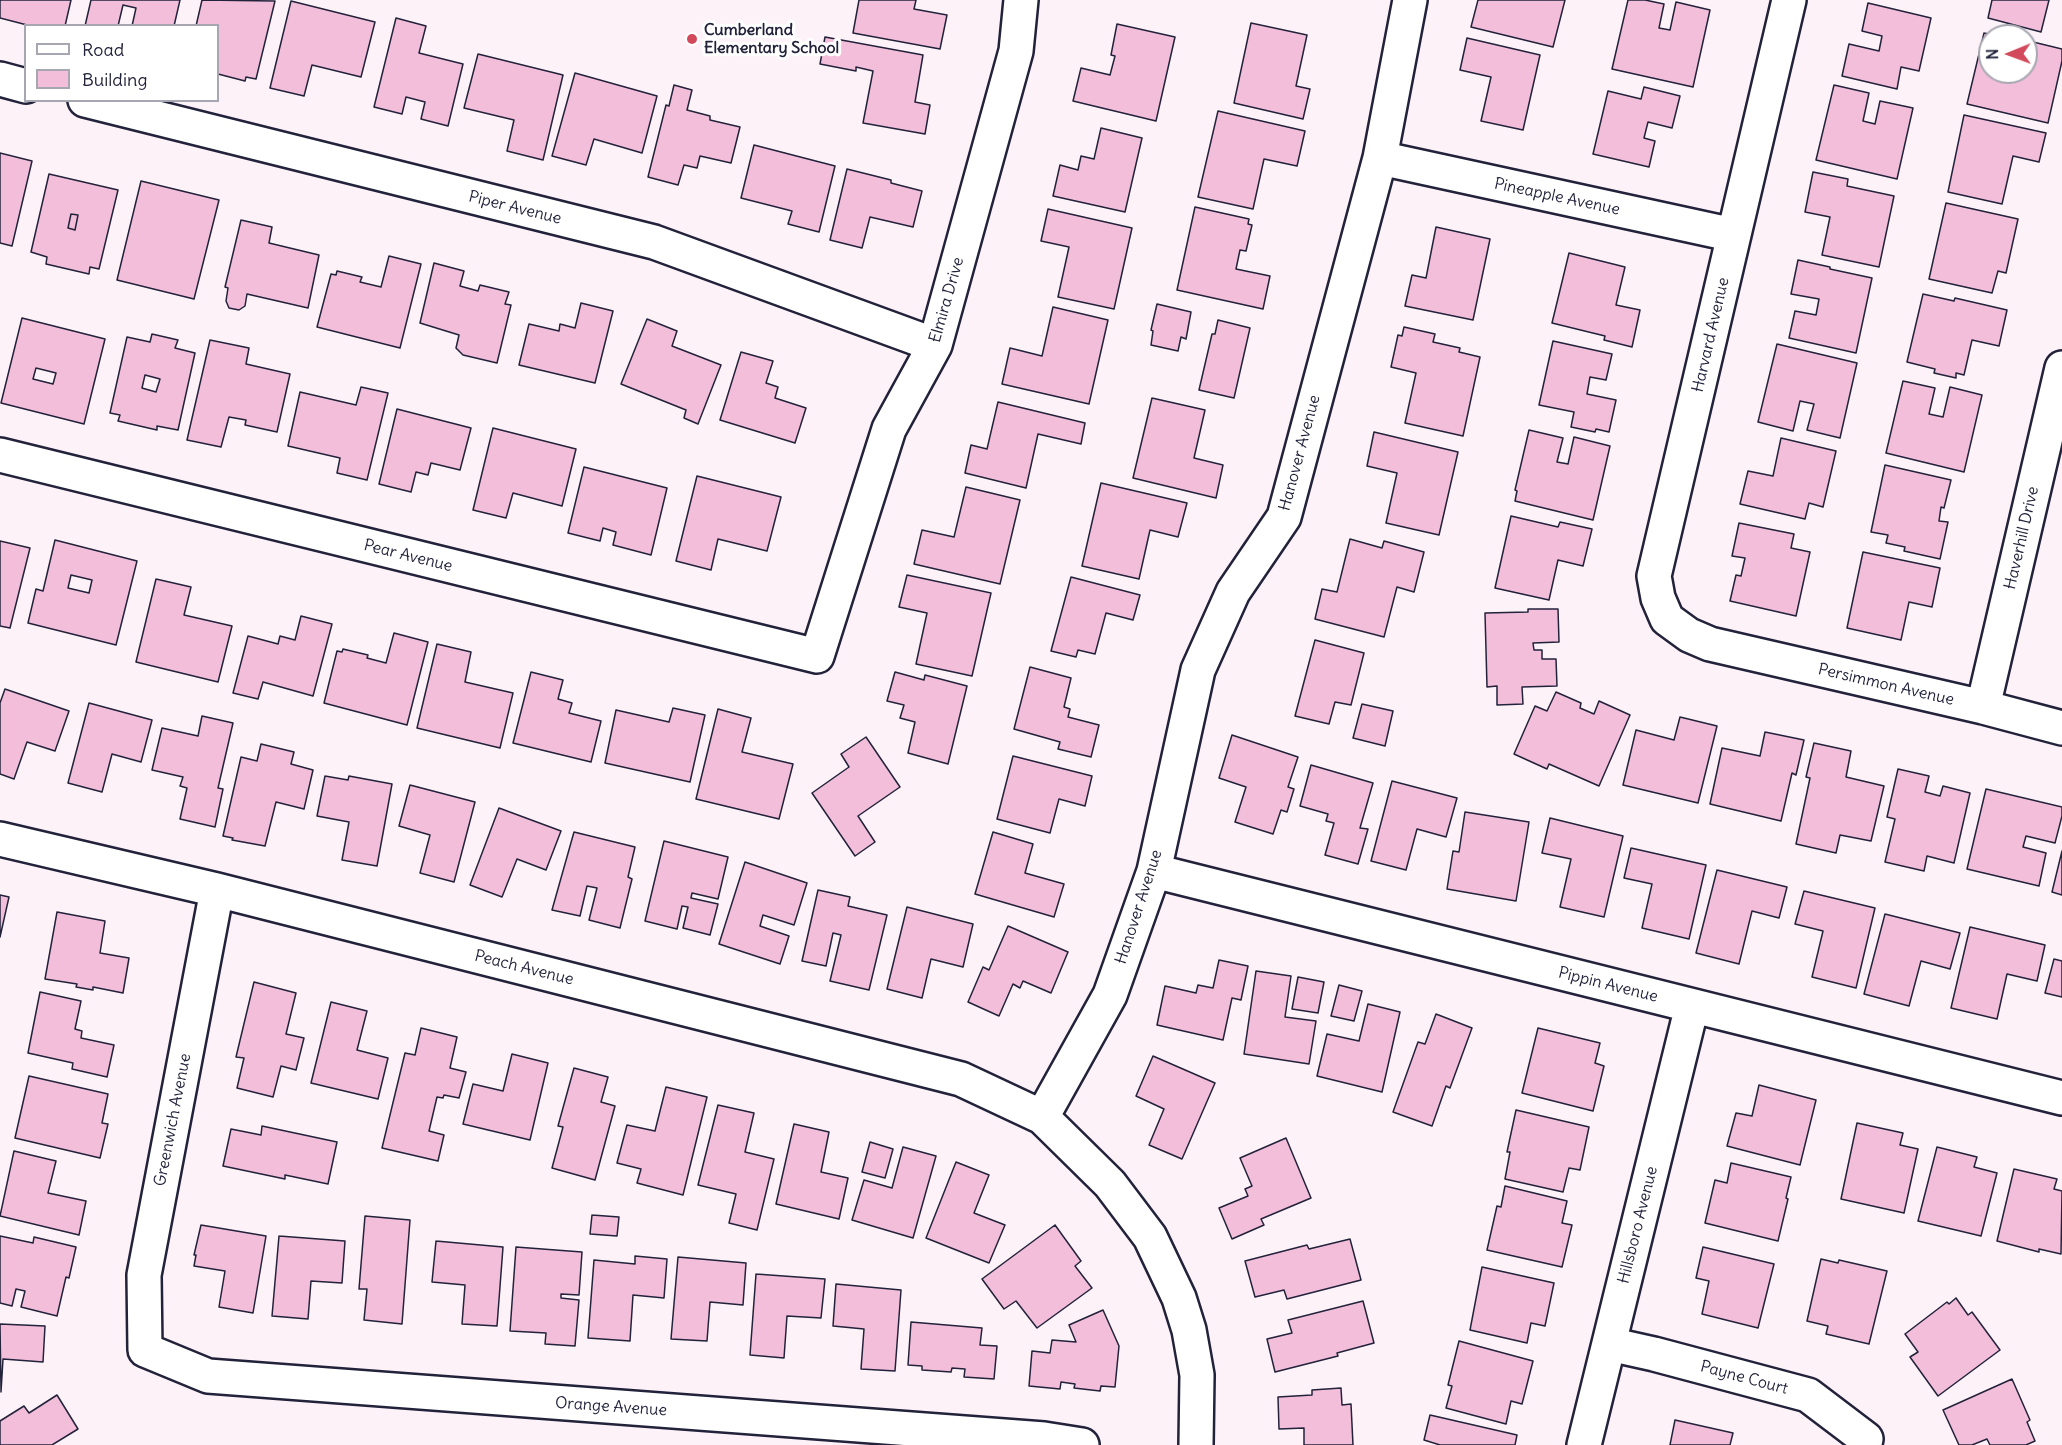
<!DOCTYPE html>
<html>
<head>
<meta charset="utf-8">
<style>
  body { margin:0 }
  #map { position:relative; width:2062px; height:1445px; overflow:hidden; background:#fdf2f8; font-family:Delius,sans-serif }
  canvas { display:block }
  .legend { position:absolute; left:24px; top:24px; width:195px; height:78px; box-sizing:border-box; background:#fff; border:2px solid #a7a7b1; margin:0; padding:8px 10px; list-style:none; font-size:18px; color:#22223b }
  .legend li { display:flex; align-items:center; gap:12px; height:30px }
  .legend b { width:30px; border:2px solid #a7a7b1 }
  .north { position:absolute; left:1978px; top:24px; width:60px; height:60px; box-sizing:border-box; background:#fff; border:2px solid #a7a7b1; border-radius:50%; rotate:269deg; font-size:16px; font-weight:700; line-height:24px; text-align:center; color:#22223b }
  .north::after { content:''; display:block; margin:auto; width:21px; height:27px; background:#d1495b; clip-path:polygon(50% 0,100% 100%,50% 72%,0 100%) }
</style>
</head>
<body>
<div id="map">
<canvas width="2062" height="1445"></canvas>
<ul class="legend">
<li><b style="height:8px;background:#fff"></b>Road</li>
<li><b style="height:16px;background:#f3beda"></b>Building</li>
</ul>
<div class="north">N</div>
</div>
<script>
const context = document.querySelector('canvas').getContext('2d');
context.lineJoin = 'round';
function paint(path, color) { context.fillStyle = color; context.fill(path, 'evenodd'); }
const shape = rows => new Path2D(rows.map(r => 'M' + r).join(''));
function stroke(path, color, width, dash) { context.strokeStyle = color; context.lineWidth = width; context.lineCap = dash ? 'butt' : 'round'; context.setLineDash(dash || []); context.stroke(path); }
function label(font, color, halo, rows, align = 'center') {
  context.font = font + ' Delius,sans-serif'; context.lineWidth = 6; context.setLineDash([]); context.textBaseline = 'middle'; context.strokeStyle = halo; context.fillStyle = color; for (const [text, x, y, turn = 0] of rows) {
    context.save(); context.translate(x, y); context.rotate((+turn || 0) * Math.PI / 180); context.textAlign = isNaN(turn) ? turn : align; if (halo) context.strokeText(text, 0, 0); context.fillText(text, 0, 0); context.restore();
  }
}
const building = shape([
  [0,0,71,0,65,26,31,26,0,18,0,0],
  [91,0,180,0,174,26,132,26,136,8,123,5,118,26,85,26,91,0],
  [202,0,275,1,256,79,246,77,245,81,218,74,218,26,196,26,202,0],
  [859,0,916,0,914,9,947,15,940,49,853,33,859,0],
  [1478,0,1565,0,1553,47,1471,27,1478,0],
  [1628,0,1645,0,1664,4,1659,28,1670,30,1676,2,1710,10,1693,87,1612,69,1628,0],
  [1992,0,2049,0,2041,32,1988,18,1992,0],
  [291,1,375,22,361,77,312,65,304,96,270,88,291,1],
  [1868,3,1931,18,1919,71,1901,67,1897,89,1842,76,1849,44,1879,51,1882,36,1862,31,1868,3],
  [396,18,426,26,419,53,463,64,448,126,421,119,425,102,406,97,402,114,374,107,396,18],
  [1251,23,1307,35,1296,86,1310,89,1303,119,1234,103,1251,23],
  [1117,24,1175,37,1156,121,1073,101,1081,68,1110,75,1115,56,1111,55,1117,24],
  [1984,33,1998,36,1990,36,1990,72,2026,72,2026,54,2029,41,2062,49,2062,61,2048,123,1967,104,1984,33],
  [825,37,923,55,915,102,930,105,925,134,863,123,873,71,856,67,856,71,820,64,825,37],
  [1467,38,1540,55,1523,130,1481,121,1491,77,1460,70,1467,38],
  [478,54,563,75,543,160,507,151,514,120,464,108,478,54],
  [575,73,657,96,642,153,594,139,586,165,552,156,575,73],
  [674,85,692,90,687,110,710,116,710,120,740,127,731,163,700,156,697,168,684,165,678,185,648,177,666,105,669,106,674,85],
  [1834,85,1869,93,1863,121,1875,124,1880,101,1913,108,1897,179,1816,160,1834,85],
  [1644,87,1680,96,1672,128,1648,122,1644,138,1655,141,1649,167,1593,154,1608,91,1641,99,1644,87],
  [1218,111,1305,131,1297,166,1264,159,1253,209,1198,197,1218,111],
  [1964,115,2046,133,2039,162,2013,156,2002,204,1948,192,1964,115],
  [1101,128,1142,138,1125,212,1053,196,1060,165,1078,170,1081,156,1094,159,1101,128],
  [754,145,835,166,819,232,788,224,792,211,741,198,754,145],
  [0,153,32,161,12,246,0,243,0,153],
  [847,169,891,180,891,183,922,191,913,227,870,217,862,248,830,240,847,169],
  [1813,172,1848,179,1847,186,1894,196,1879,267,1822,255,1830,217,1805,212,1813,172],
  [49,174,118,190,99,269,90,267,89,274,46,264,47,257,31,252,49,174],
  [71,214,78,215,75,230,68,228,71,214],
  [141,181,219,200,194,299,117,280,141,181],
  [1946,203,2018,219,2006,273,1998,271,1992,293,1929,279,1946,203],
  [1195,207,1249,219,1248,224,1252,225,1246,251,1240,250,1236,269,1270,276,1263,309,1177,290,1195,207],
  [1048,209,1132,228,1114,309,1058,297,1069,247,1041,241,1048,209],
  [71,214,78,215,75,230,68,228,71,214],
  [241,220,272,227,269,243,319,255,308,308,247,294,245,306,239,310,229,308,226,301,228,288,225,287,241,220],
  [1436,227,1490,239,1473,320,1405,306,1412,275,1426,278,1436,227],
  [1569,253,1625,267,1616,305,1640,310,1632,347,1604,340,1605,336,1552,323,1569,253],
  [389,256,421,264,400,348,317,327,331,274,336,275,337,271,362,277,360,282,381,287,389,256],
  [1798,260,1830,267,1830,269,1872,278,1856,353,1789,338,1795,311,1816,315,1819,299,1791,294,1798,260],
  [434,263,464,271,460,286,478,291,480,285,509,292,505,304,511,305,497,363,463,355,456,348,459,335,420,323,434,263],
  [1923,294,1954,301,1955,298,2007,310,1999,346,1972,340,1964,375,1956,373,1956,378,1934,373,1935,369,1907,362,1923,294],
  [581,303,613,311,595,383,519,365,529,324,559,331,560,324,575,328,581,303],
  [1157,304,1191,312,1186,339,1181,337,1178,351,1151,345,1153,331,1151,330,1157,304],
  [1053,307,1108,320,1089,404,1002,384,1010,348,1042,356,1053,307],
  [22,318,105,339,84,424,1,403,22,318],
  [36,368,56,373,53,384,33,379,36,368],
  [647,319,677,331,672,346,721,365,698,424,684,418,686,410,621,384,647,319],
  [1218,320,1250,328,1234,398,1199,390,1212,334,1215,334,1218,320],
  [1404,327,1435,334,1433,342,1460,348,1459,352,1480,357,1463,436,1405,423,1416,373,1391,367,1398,335,1402,336,1404,327],
  [152,334,178,340,175,348,195,353,178,430,157,426,157,430,118,421,120,415,110,413,127,337,150,342,152,334],
  [145,375,160,379,156,392,142,388,145,375],
  [210,340,249,348,246,364,290,374,277,432,245,425,246,420,229,417,221,447,187,440,210,340],
  [1553,341,1612,354,1606,380,1590,377,1587,394,1616,400,1609,432,1596,429,1595,432,1571,427,1574,412,1539,405,1553,341],
  [1777,344,1857,363,1840,438,1807,430,1814,404,1800,401,1793,431,1758,422,1777,344],
  [741,352,773,361,766,383,778,387,775,398,806,408,795,443,720,420,741,352],
  [1903,381,1935,388,1929,414,1943,417,1950,387,1982,395,1964,472,1886,453,1903,381],
  [361,387,388,393,367,480,337,473,340,458,288,446,300,392,356,405,361,387],
  [1152,398,1205,410,1194,458,1223,465,1216,498,1133,478,1152,398],
  [998,402,1085,423,1081,444,1038,434,1026,488,965,473,971,445,987,449,998,402],
  [397,409,471,428,460,470,431,463,428,475,416,472,411,492,379,484,397,409],
  [493,428,576,449,562,506,513,493,506,518,473,510,493,428],
  [1529,430,1563,438,1557,462,1568,464,1574,437,1610,446,1593,520,1515,501,1517,491,1515,490,1529,430],
  [1374,432,1458,452,1439,535,1386,523,1397,473,1367,466,1374,432],
  [1781,438,1836,451,1823,507,1809,503,1805,519,1740,504,1748,471,1773,476,1781,438],
  [1885,465,1951,480,1944,508,1941,507,1939,521,1948,522,1940,559,1904,551,1905,547,1886,543,1888,535,1871,532,1885,465],
  [584,467,667,488,651,555,613,545,616,532,603,528,600,541,568,533,584,467],
  [697,476,781,497,767,551,718,539,711,570,676,561,697,476],
  [1101,483,1187,503,1178,537,1150,530,1139,579,1082,566,1101,483],
  [966,487,1020,500,1000,584,914,564,922,530,954,537,966,487],
  [1511,516,1558,527,1560,522,1592,529,1583,566,1558,560,1549,600,1495,588,1511,516],
  [1739,523,1794,534,1791,548,1810,552,1796,616,1730,601,1736,575,1741,576,1745,558,1732,556,1739,523],
  [1350,539,1382,548,1384,541,1424,552,1414,592,1397,587,1384,637,1315,619,1322,589,1337,592,1350,539],
  [55,540,137,561,116,645,28,623,36,589,43,591,55,540],
  [71,575,92,580,89,593,68,588,71,575],
  [0,541,30,548,10,628,0,626,0,541],
  [1863,552,1940,568,1932,607,1909,602,1901,640,1847,628,1863,552],
  [907,575,991,593,972,676,916,664,927,613,899,607,907,575],
  [1071,577,1140,595,1133,620,1106,613,1095,654,1078,650,1076,657,1051,651,1071,577],
  [156,579,191,587,184,615,232,626,218,682,136,662,156,579],
  [1528,609,1558,609,1559,642,1533,643,1534,650,1542,650,1542,659,1556,659,1557,686,1522,687,1523,704,1497,705,1497,686,1487,687,1485,613,1528,612,1528,609],
  [301,616,332,624,313,696,263,682,258,699,233,693,248,636,278,644,280,636,295,640,301,616],
  [394,633,428,642,407,725,324,703,337,651,342,652,343,649,368,655,367,658,386,663,394,633],
  [1315,640,1364,653,1351,705,1335,702,1329,724,1295,716,1315,640],
  [437,644,471,652,465,682,513,693,500,748,417,728,437,644],
  [1030,667,1071,678,1064,707,1070,709,1068,717,1099,725,1091,757,1058,749,1060,742,1014,729,1030,667],
  [531,672,563,680,558,699,572,703,569,713,601,721,591,762,513,743,531,672],
  [895,672,924,680,925,675,967,686,948,764,908,753,915,722,900,718,904,705,887,701,895,672],
  [5,689,69,711,55,751,27,742,14,779,0,774,0,703,5,689],
  [1556,692,1581,703,1580,708,1594,714,1599,701,1630,715,1599,786,1549,764,1547,769,1514,754,1535,706,1547,711,1556,692],
  [89,703,152,720,141,762,112,754,102,792,68,783,89,703],
  [1362,704,1393,711,1385,746,1353,738,1362,704],
  [673,708,705,715,690,782,605,763,616,710,669,722,673,708],
  [718,709,751,718,742,752,793,764,779,819,696,799,718,709],
  [202,716,233,723,218,788,223,789,215,827,180,819,187,788,180,786,183,777,152,770,162,728,198,736,202,716],
  [1680,717,1717,726,1698,803,1623,785,1636,730,1674,740,1680,717],
  [1765,732,1804,740,1796,775,1792,773,1781,821,1710,804,1722,748,1760,756,1765,732],
  [1232,735,1298,757,1288,787,1294,789,1287,812,1281,810,1273,834,1235,822,1246,787,1219,778,1232,735],
  [866,737,900,787,858,816,875,842,855,856,812,793,849,767,841,754,866,737],
  [1814,743,1851,751,1846,777,1884,786,1871,841,1840,835,1836,853,1796,844,1810,778,1806,777,1814,743],
  [261,744,294,752,291,764,313,770,304,809,276,802,265,846,232,840,233,838,223,836,241,757,257,761,261,744],
  [1013,756,1092,776,1085,806,1059,799,1050,833,997,819,1013,756],
  [1311,765,1373,783,1360,828,1368,829,1358,864,1325,855,1334,823,1326,821,1328,814,1300,806,1311,765],
  [1898,769,1929,776,1925,792,1940,796,1943,786,1970,793,1954,863,1927,856,1924,871,1885,862,1895,819,1887,817,1898,769],
  [325,776,348,780,349,776,392,784,377,866,342,860,349,822,317,816,325,776],
  [1392,781,1457,798,1446,837,1417,829,1406,870,1371,861,1392,781],
  [410,785,475,802,454,882,420,873,430,835,399,826,410,785],
  [1986,789,2062,807,2062,816,2055,843,2026,836,2023,847,2046,853,2039,886,1967,869,1986,789],
  [499,808,561,831,546,870,517,859,502,897,470,885,499,808],
  [1465,812,1529,822,1516,901,1447,889,1453,851,1459,852,1465,812],
  [1550,818,1623,836,1604,917,1560,907,1571,859,1542,853,1550,818],
  [574,832,635,847,628,877,632,879,620,928,589,920,597,888,587,886,580,916,552,910,574,832],
  [993,832,1033,844,1025,873,1064,884,1054,917,975,894,993,832],
  [664,841,728,857,718,899,692,893,691,898,718,904,710,935,683,928,688,907,682,906,677,929,645,921,664,841],
  [1631,848,1706,865,1689,939,1642,928,1652,884,1624,878,1631,848],
  [2062,851,2062,895,2052,892,2062,851],
  [745,862,807,883,794,925,763,915,760,926,789,936,780,964,719,944,745,862],
  [1717,870,1787,887,1779,918,1752,911,1739,964,1696,953,1717,870],
  [818,890,850,897,848,906,887,915,869,990,830,981,841,935,833,933,826,966,802,961,818,890],
  [1804,891,1875,908,1856,988,1812,977,1823,931,1795,924,1804,891],
  [0,895,9,897,0,937,0,895],
  [907,907,973,924,963,967,931,959,922,998,887,989,907,907],
  [57,912,105,921,100,953,129,958,123,993,93,987,93,990,76,987,77,984,45,979,57,912],
  [1885,914,1960,933,1950,969,1921,961,1909,1006,1864,994,1885,914],
  [1008,926,1068,952,1051,993,1023,981,1020,988,1013,984,999,1016,968,1002,983,967,989,970,1008,926],
  [1970,927,2045,945,2037,981,2007,974,1997,1019,1951,1008,1970,927],
  [2054,959,2062,961,2062,997,2045,993,2054,959],
  [1219,960,1248,966,1241,1000,1232,998,1223,1040,1157,1025,1165,986,1196,993,1198,985,1213,988,1219,960],
  [1256,971,1291,976,1285,1017,1316,1021,1309,1064,1244,1054,1256,971],
  [1298,977,1324,982,1318,1013,1292,1009,1298,977],
  [254,982,296,993,286,1034,304,1038,296,1070,281,1066,273,1097,237,1088,244,1058,236,1057,254,982],
  [1339,985,1362,991,1354,1021,1331,1016,1339,985],
  [40,992,81,1001,75,1029,82,1031,81,1038,114,1045,107,1077,72,1069,73,1063,28,1053,40,992],
  [331,1002,367,1011,357,1050,388,1058,378,1099,311,1083,331,1002],
  [1368,1004,1400,1012,1382,1092,1317,1076,1327,1034,1359,1041,1368,1004],
  [1436,1014,1472,1028,1450,1088,1446,1086,1432,1126,1393,1112,1418,1042,1425,1044,1436,1014],
  [421,1028,457,1037,450,1068,466,1072,459,1098,444,1095,443,1098,437,1097,429,1131,444,1135,438,1161,382,1148,405,1053,415,1055,421,1028],
  [1538,1028,1600,1043,1595,1063,1604,1066,1593,1111,1522,1093,1538,1028],
  [512,1054,548,1063,530,1140,463,1124,473,1084,503,1091,512,1054],
  [1153,1056,1215,1083,1182,1159,1149,1145,1164,1109,1136,1096,1153,1056],
  [574,1068,608,1077,601,1102,615,1106,595,1180,552,1168,563,1127,558,1126,574,1068],
  [29,1076,108,1094,102,1123,108,1124,100,1158,15,1138,29,1076],
  [1759,1085,1816,1100,1800,1165,1727,1146,1736,1113,1752,1116,1759,1085],
  [666,1087,707,1097,683,1195,637,1183,641,1169,617,1163,627,1125,655,1131,666,1087],
  [718,1105,754,1113,745,1152,774,1159,757,1230,729,1223,736,1194,698,1185,718,1105],
  [1516,1110,1589,1127,1580,1170,1569,1168,1563,1192,1505,1179,1510,1152,1507,1152,1516,1110],
  [1857,1123,1903,1133,1900,1145,1918,1149,1904,1213,1841,1199,1857,1123],
  [794,1124,829,1132,821,1172,848,1178,839,1219,776,1204,794,1124],
  [262,1126,337,1142,328,1184,285,1175,285,1179,223,1166,231,1129,261,1135,262,1126],
  [1286,1138,1311,1198,1261,1219,1264,1225,1232,1239,1219,1208,1248,1196,1245,1189,1252,1186,1240,1158,1286,1138],
  [870,1142,893,1149,885,1178,862,1172,870,1142],
  [903,1147,936,1156,913,1238,852,1220,864,1180,892,1188,903,1147],
  [1937,1147,1977,1157,1974,1167,1997,1173,1981,1236,1918,1221,1937,1147],
  [14,1151,56,1161,48,1193,86,1201,79,1235,0,1216,14,1151],
  [956,1162,989,1175,974,1213,1005,1225,989,1263,926,1238,956,1162],
  [1731,1163,1791,1177,1786,1198,1788,1199,1778,1241,1705,1223,1715,1180,1727,1183,1731,1163],
  [2014,1169,2057,1179,2054,1189,2062,1191,2061,1254,2039,1249,2039,1252,1997,1241,2014,1169],
  [1505,1186,1567,1201,1562,1223,1572,1225,1562,1267,1487,1250,1497,1206,1501,1207,1505,1186],
  [592,1215,619,1217,617,1236,590,1234,592,1215],
  [365,1216,410,1220,402,1324,364,1320,367,1289,359,1289,365,1216],
  [201,1225,266,1236,253,1313,219,1307,225,1271,194,1266,196,1255,194,1255,201,1225],
  [1055,1225,1081,1261,1075,1266,1092,1288,1037,1328,1016,1301,1004,1309,982,1279,1055,1225],
  [0,1236,33,1243,34,1237,76,1247,69,1278,66,1277,57,1316,21,1307,25,1291,16,1289,12,1306,0,1303,0,1236],
  [279,1236,345,1241,342,1283,311,1281,308,1319,272,1316,279,1236],
  [1350,1239,1361,1280,1287,1299,1284,1290,1255,1297,1245,1261,1307,1245,1309,1249,1350,1239],
  [436,1241,503,1247,497,1326,462,1324,465,1285,432,1282,436,1241],
  [516,1247,582,1252,579,1295,561,1294,561,1298,579,1300,575,1346,545,1344,546,1333,510,1331,516,1247],
  [1703,1247,1774,1264,1758,1328,1702,1314,1709,1281,1696,1278,1703,1247],
  [635,1256,667,1259,664,1298,633,1295,630,1341,588,1338,594,1260,635,1264,635,1256],
  [678,1257,746,1263,743,1305,710,1302,707,1341,671,1339,678,1257],
  [1821,1259,1838,1263,1839,1260,1887,1271,1869,1344,1826,1334,1828,1326,1807,1321,1821,1259],
  [1482,1267,1554,1283,1545,1326,1531,1323,1527,1343,1470,1330,1482,1267],
  [756,1274,825,1279,821,1318,787,1316,784,1358,750,1355,756,1274],
  [836,1284,901,1290,895,1371,861,1369,864,1329,833,1326,836,1284],
  [1956,1298,1968,1315,1972,1312,2000,1350,1938,1396,1910,1357,1918,1352,1905,1334,1947,1302,1949,1304,1956,1298],
  [1363,1301,1374,1343,1337,1353,1338,1356,1275,1372,1267,1339,1292,1333,1288,1320,1363,1301],
  [1103,1310,1119,1346,1115,1387,1101,1386,1100,1391,1074,1388,1075,1384,1061,1382,1060,1389,1029,1386,1032,1351,1050,1353,1052,1340,1076,1342,1069,1325,1103,1310],
  [911,1322,982,1328,980,1345,997,1346,994,1379,964,1377,965,1369,952,1368,951,1372,922,1370,922,1366,908,1365,911,1322],
  [0,1324,45,1326,43,1362,3,1359,1,1392,0,1324],
  [1459,1341,1533,1361,1522,1404,1511,1401,1506,1424,1446,1408,1452,1386,1448,1385,1459,1341],
  [2012,1379,2030,1420,2027,1422,2035,1441,2026,1445,1990,1445,1987,1439,1972,1445,1959,1445,1943,1410,2012,1379],
  [1341,1388,1342,1405,1351,1404,1353,1445,1304,1445,1304,1428,1279,1429,1278,1397,1312,1395,1312,1390,1341,1388],
  [57,1395,78,1429,52,1445,0,1445,0,1421,24,1406,29,1413,57,1395],
  [1430,1415,1517,1435,1515,1445,1440,1445,1424,1440,1430,1415],
  [1675,1420,1733,1433,1730,1445,1670,1445,1675,1420]
]);
paint(building, '#f3beda');
stroke(building, '#22223b', 1.5);
const minor = shape([
  [1789,0,1654,576,1658,598,1667,619,1689,635,1710,644,1983,707,2062,728],
  [0,79,26,86],
  [85,100,654,242,935,345],
  [1380,158,1734,235],
  [0,455,817,656,889,429,935,345,1016,51,1021,0],
  [1983,707,2062,368],
  [0,839,217,890,961,1079,1042,1117,1110,1184,1150,1237,1179,1298,1189,1330,1197,1375,1196,1445],
  [1154,871,2062,1098],
  [217,890,144,1275,145,1350,208,1376,1044,1439,1082,1445],
  [1042,1117,1110,995,1154,871,1198,670,1233,592,1284,517,1380,158,1410,0],
  [1609,1344,1654,1354,1808,1395,1866,1439],
  [1584,1445,1692,1006]
]);
stroke(minor, '#22223b', 38);
stroke(minor, '#fff', 33);
for (const [x, y, r, color] of [
  [692,39,6,"#d1495b"]
]) { const dot = new Path2D(); dot.arc(x, y, r, 0, 2 * Math.PI); context.fillStyle = color; context.fill(dot); stroke(dot, '#fff', 2); }
label('bold 16px', '#22223b', '#fff', [
  ["Cumberland",704,30],
  ["Elementary School",704,48]
], 'left');
label('16px', '#22223b', '#fff', [
  ["Pineapple Avenue",1557,197,12],
  ["Piper Avenue",515,208,14],
  ["Elmira Drive",947,300,-74],
  ["Harvard Avenue",1711,335,-77],
  ["Hanover Avenue",1300,453,-75],
  ["Haverhill Drive",2022,538,-77],
  ["Pear Avenue",408,556,14],
  ["Persimmon Avenue",1886,685,13],
  ["Hanover Avenue",1139,907,-72],
  ["Peach Avenue",524,968,14],
  ["Pippin Avenue",1608,985,14],
  ["Greenwich Avenue",173,1120,-79],
  ["Hillsboro Avenue",1638,1225,-76],
  ["Payne Court",1744,1378,15],
  ["Orange Avenue",611,1407,4]
]);
</script>
</body>
</html>
